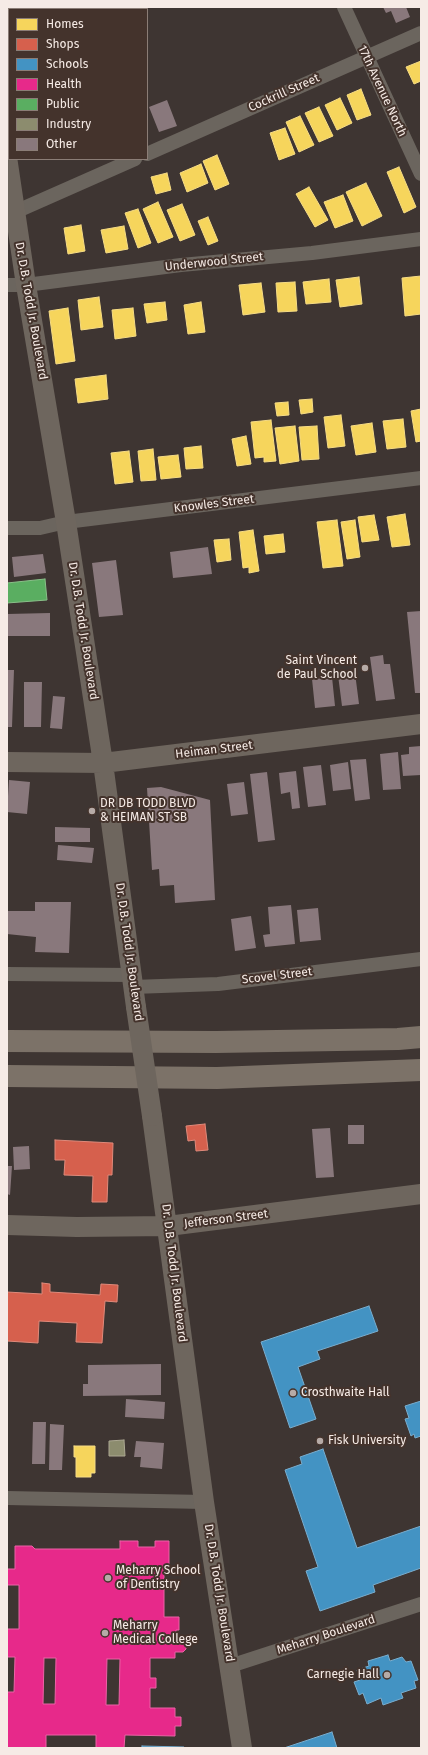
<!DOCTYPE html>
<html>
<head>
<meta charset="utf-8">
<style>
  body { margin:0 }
  #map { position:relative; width:428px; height:1755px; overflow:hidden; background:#3e3532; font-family:"Fira Sans",sans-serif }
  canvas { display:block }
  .frame { position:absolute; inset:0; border:8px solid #f6ebe6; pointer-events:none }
  .legend { position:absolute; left:8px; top:8px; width:140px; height:152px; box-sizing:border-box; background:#44332c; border:1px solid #8b7d76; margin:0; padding:5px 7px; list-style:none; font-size:12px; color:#f6ebe6 }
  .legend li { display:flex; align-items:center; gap:8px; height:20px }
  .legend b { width:20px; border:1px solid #8b7d76 }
</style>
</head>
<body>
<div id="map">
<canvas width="428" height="1755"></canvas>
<div class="frame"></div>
<ul class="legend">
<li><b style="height:11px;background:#f6d55c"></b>Homes</li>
<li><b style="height:11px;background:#d6604d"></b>Shops</li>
<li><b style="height:11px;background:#4393c3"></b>Schools</li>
<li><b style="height:11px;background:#e7298a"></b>Health</li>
<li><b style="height:11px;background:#5aae61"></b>Public</li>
<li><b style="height:11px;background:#8c8c6e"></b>Industry</li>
<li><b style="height:11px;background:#89787c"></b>Other</li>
</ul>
</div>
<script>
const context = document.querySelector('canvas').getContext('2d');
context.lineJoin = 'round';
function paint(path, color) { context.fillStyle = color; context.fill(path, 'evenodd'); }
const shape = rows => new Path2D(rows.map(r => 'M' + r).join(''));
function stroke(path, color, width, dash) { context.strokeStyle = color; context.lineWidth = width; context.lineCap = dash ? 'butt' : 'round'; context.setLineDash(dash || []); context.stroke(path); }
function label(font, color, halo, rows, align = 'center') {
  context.font = font + ' "Fira Sans",sans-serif'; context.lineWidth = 4; context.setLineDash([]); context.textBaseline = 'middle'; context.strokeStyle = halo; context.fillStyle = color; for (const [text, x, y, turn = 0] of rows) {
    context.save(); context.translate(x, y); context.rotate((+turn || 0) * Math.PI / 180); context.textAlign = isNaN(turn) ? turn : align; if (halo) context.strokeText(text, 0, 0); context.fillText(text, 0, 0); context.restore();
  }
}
const homes = shape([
  [421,61,421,81,414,84,406,67,421,61],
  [361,89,371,115,357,120,347,95,361,89],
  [340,98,352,123,337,130,325,105,340,98],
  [319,107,333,136,319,142,305,113,319,107],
  [300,116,314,145,299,152,286,122,300,116],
  [285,128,295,154,279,160,270,133,285,128],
  [217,155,229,184,215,190,203,161,217,155],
  [201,164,208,183,187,192,180,173,201,164],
  [399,167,416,207,404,213,387,172,399,167],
  [167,173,171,190,156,194,151,177,167,173],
  [366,183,382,216,362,226,346,192,366,183],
  [309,187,328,220,315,227,296,194,309,187],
  [343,195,353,221,335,228,324,202,343,195],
  [158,202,173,237,158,243,143,209,158,202],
  [182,204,195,235,180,241,167,210,182,204],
  [138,209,151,243,138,248,125,213,138,209],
  [208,217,218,241,208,245,198,221,208,217],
  [81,225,85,251,68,254,64,228,81,225],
  [124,226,128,249,106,253,101,230,124,226],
  [421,276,421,314,405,316,402,278,421,276],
  [359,277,362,304,340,307,336,280,359,277],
  [329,279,331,302,306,304,303,282,329,279],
  [295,282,297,311,278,312,276,283,295,282],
  [261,283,265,312,243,315,239,285,261,283],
  [99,297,103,327,81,330,78,300,99,297],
  [165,302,167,320,147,323,144,304,165,302],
  [201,302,205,332,188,334,184,305,201,302],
  [68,308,75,361,56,364,49,311,68,308],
  [133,308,136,336,115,339,112,310,133,308],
  [106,375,108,399,78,403,75,379,106,375],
  [312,399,313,412,301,414,299,400,312,399],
  [288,402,289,415,277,416,275,403,288,402],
  [421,409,421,441,416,442,411,411,421,409],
  [341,415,345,446,328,448,324,417,341,415],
  [403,419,406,447,387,449,383,421,403,419],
  [271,420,276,461,264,462,264,457,255,458,251,422,271,420],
  [372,423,376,452,356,455,351,426,372,423],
  [295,426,299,461,280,464,275,428,295,426],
  [317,426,319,459,302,460,299,427,317,426],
  [246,436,251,464,237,466,232,439,246,436],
  [201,446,203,468,186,469,184,448,201,446],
  [153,449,156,480,141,481,138,451,153,449],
  [129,451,133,482,115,484,111,453,129,451],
  [178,455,181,477,161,479,158,457,178,455],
  [405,514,410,545,392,547,387,517,405,514],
  [374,515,379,540,362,542,358,517,374,515],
  [337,520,343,566,323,568,317,522,337,520],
  [355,520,360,557,347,559,341,522,355,520],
  [253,530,259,571,249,573,249,567,243,568,239,532,253,530],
  [283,534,285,552,266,554,264,536,283,534],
  [229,539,231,560,217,562,214,540,229,539],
  [74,1446,95,1446,95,1473,91,1473,91,1477,76,1477,76,1457,74,1457,74,1446]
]);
paint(homes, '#f6d55c');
stroke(homes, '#f6dc85', 1);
const shops = shape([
  [205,1124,208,1150,196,1151,195,1140,188,1141,186,1126,205,1124],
  [55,1140,113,1143,112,1175,108,1175,107,1202,92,1202,93,1176,64,1175,65,1160,55,1160,55,1140],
  [42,1283,50,1284,50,1292,100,1295,101,1284,118,1285,117,1302,105,1301,102,1343,76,1342,77,1323,39,1321,38,1343,7,1341,7,1292,42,1294,42,1283]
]);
paint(shops, '#d6604d');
stroke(shops, '#e08a7b', 1);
const schools = shape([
  [369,1306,378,1331,317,1351,320,1359,298,1367,316,1419,290,1428,261,1342,369,1306],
  [421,1401,421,1436,415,1438,414,1434,411,1436,405,1419,409,1418,405,1406,421,1401],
  [323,1449,357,1548,421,1526,421,1568,373,1585,375,1592,320,1611,306,1571,318,1567,285,1470,302,1464,300,1457,323,1449],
  [388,1655,390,1661,402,1657,406,1662,411,1661,418,1680,414,1681,416,1688,401,1693,403,1698,383,1705,381,1698,367,1704,363,1693,359,1695,354,1682,360,1680,357,1670,369,1666,368,1661,388,1655],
  [332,1732,337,1748,284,1748,332,1732],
  [142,1746,184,1747,184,1748,142,1748,142,1746]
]);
paint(schools, '#4393c3');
stroke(schools, '#79adce', 1);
const health = shape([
  [120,1541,138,1541,138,1547,155,1547,155,1541,169,1541,169,1568,164,1568,164,1617,179,1617,179,1630,176,1630,176,1637,183,1637,185,1639,186,1649,183,1652,175,1652,175,1658,150,1658,150,1678,156,1678,156,1688,150,1688,150,1708,175,1708,175,1717,181,1717,181,1726,175,1726,175,1736,125,1735,124,1748,96,1748,96,1735,46,1735,46,1748,7,1748,7,1692,14,1692,15,1657,7,1657,7,1629,19,1629,19,1585,7,1585,7,1569,15,1569,15,1546,32,1546,35,1549,120,1549,120,1541],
  [44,1658,56,1658,55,1704,43,1704,44,1658],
  [107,1659,120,1659,119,1705,106,1705,107,1659]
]);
paint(health, '#e7298a');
stroke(health, '#ec63a6', 1);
const public = shape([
  [45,579,47,600,7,603,7,583,45,579]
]);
paint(public, '#5aae61');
stroke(public, '#89c089', 1);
const industry = shape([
  [124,1440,125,1456,109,1456,109,1441,124,1440]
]);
paint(industry, '#8c8c6e');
stroke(industry, '#aca892', 1);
paint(shape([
  [24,7,40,7,36,9,25,9],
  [383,7,406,7,410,17,396,23,391,11,386,13],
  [167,100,177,126,159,132,149,107],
  [208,547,212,574,173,578,170,552],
  [43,554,46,573,14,577,12,557],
  [116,560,123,615,99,617,92,563],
  [421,611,421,693,415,693,407,612],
  [50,613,50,636,7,636,7,614],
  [383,655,384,664,390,664,395,699,376,701,370,657],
  [7,670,14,670,12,727,7,727],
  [355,673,359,704,342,706,338,675],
  [332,677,335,706,315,708,312,679],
  [24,682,42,682,41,727,24,727],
  [53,696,65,697,62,729,50,728],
  [421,746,421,775,403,776,401,755,409,754,409,747],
  [398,752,401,789,383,790,380,754],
  [366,759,370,799,355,801,350,760],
  [348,762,351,789,333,791,330,765],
  [321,765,326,805,308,807,303,767],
  [296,771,300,808,292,809,290,792,281,794,279,773],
  [267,772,275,840,258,842,250,774],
  [9,780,30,782,27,814,7,812],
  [244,782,248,814,231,816,227,784],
  [161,787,210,800,215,900,175,903,174,885,160,886,159,869,152,870,147,788],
  [55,827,90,828,90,842,55,842],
  [58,845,94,848,92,863,57,860],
  [35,902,71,902,69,953,35,952,36,937,7,934,7,911,35,911],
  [291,905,295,944,265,947,263,935,270,934,268,907],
  [318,908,321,940,300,942,297,910],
  [251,916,256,948,235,951,231,919],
  [348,1125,364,1125,364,1144,348,1144],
  [330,1128,334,1177,316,1178,312,1129],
  [29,1146,30,1169,14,1170,13,1147],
  [7,1166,12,1166,10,1195,7,1194],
  [161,1364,161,1395,83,1396,83,1384,88,1384,88,1365],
  [126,1399,165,1402,164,1419,125,1417],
  [33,1422,46,1422,45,1464,32,1464],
  [50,1424,64,1425,62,1470,49,1470],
  [136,1441,164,1443,162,1469,140,1467,141,1457,134,1457]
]), '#89787c');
stroke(shape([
  [344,7,421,174],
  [147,154,421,33],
  [15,212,135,159],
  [7,285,26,285,181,265,312,253,421,239],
  [7,528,40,528,66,522,421,478],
  [7,974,133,975],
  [133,987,218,984,421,959],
  [7,1498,204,1502],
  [230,1666,421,1604]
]), '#6b655e', 14);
stroke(shape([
  [7,157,26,285,66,522,103,763,136,1007],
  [7,762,103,763,421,724],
  [152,1116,204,1502,242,1748],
  [7,1225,77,1227,168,1226,421,1194]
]), '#6e665e', 20);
stroke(shape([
  [7,1041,216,1042,398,1039,421,1037],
  [7,1076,217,1078,421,1070]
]), '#7c7268', 22);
stroke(shape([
  [136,1007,152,1116]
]), '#6e665e', 20);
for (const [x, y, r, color] of [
  [365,668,4,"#b6aba7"],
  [92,811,4,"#b6aba7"],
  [293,1393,4,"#b6aba7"],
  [320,1441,4,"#b6aba7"],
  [108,1578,4,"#b6aba7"],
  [105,1633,4,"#b6aba7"],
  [387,1675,4,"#b6aba7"]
]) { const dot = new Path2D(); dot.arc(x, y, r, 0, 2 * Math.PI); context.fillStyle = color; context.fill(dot); stroke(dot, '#44332c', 1.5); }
label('12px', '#f6ebe6', '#44332c', [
  ["17th Avenue North",382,91,65],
  ["Cockrill Street",284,93,-24],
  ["Underwood Street",214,262,-6],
  ["Dr. D.B. Todd Jr. Boulevard",31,311,80],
  ["Knowles Street",214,504,-7],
  ["Dr. D.B. Todd Jr. Boulevard",83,631,81],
  ["Heiman Street",214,750,-7],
  ["Dr. D.B. Todd Jr. Boulevard",129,952,82],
  ["Scovel Street",277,976,-7],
  ["Jefferson Street",226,1219,-7],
  ["Dr. D.B. Todd Jr. Boulevard",174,1273,83],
  ["Dr. D.B. Todd Jr. Boulevard",219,1593,81],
  ["Meharry Boulevard",326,1635,-18]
]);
label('12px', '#f6ebe6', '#44332c', [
  ["Saint Vincent",357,661,"right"],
  ["de Paul School",357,675,"right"],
  ["DR DB TODD BLVD",100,804],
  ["& HEIMAN ST SB",100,818],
  ["Crosthwaite Hall",301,1393],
  ["Fisk University",328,1441],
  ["Meharry School",116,1571],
  ["of Dentistry",116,1585],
  ["Meharry",113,1626],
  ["Medical College",113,1640],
  ["Carnegie Hall",379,1675,"right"]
], 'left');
</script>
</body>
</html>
